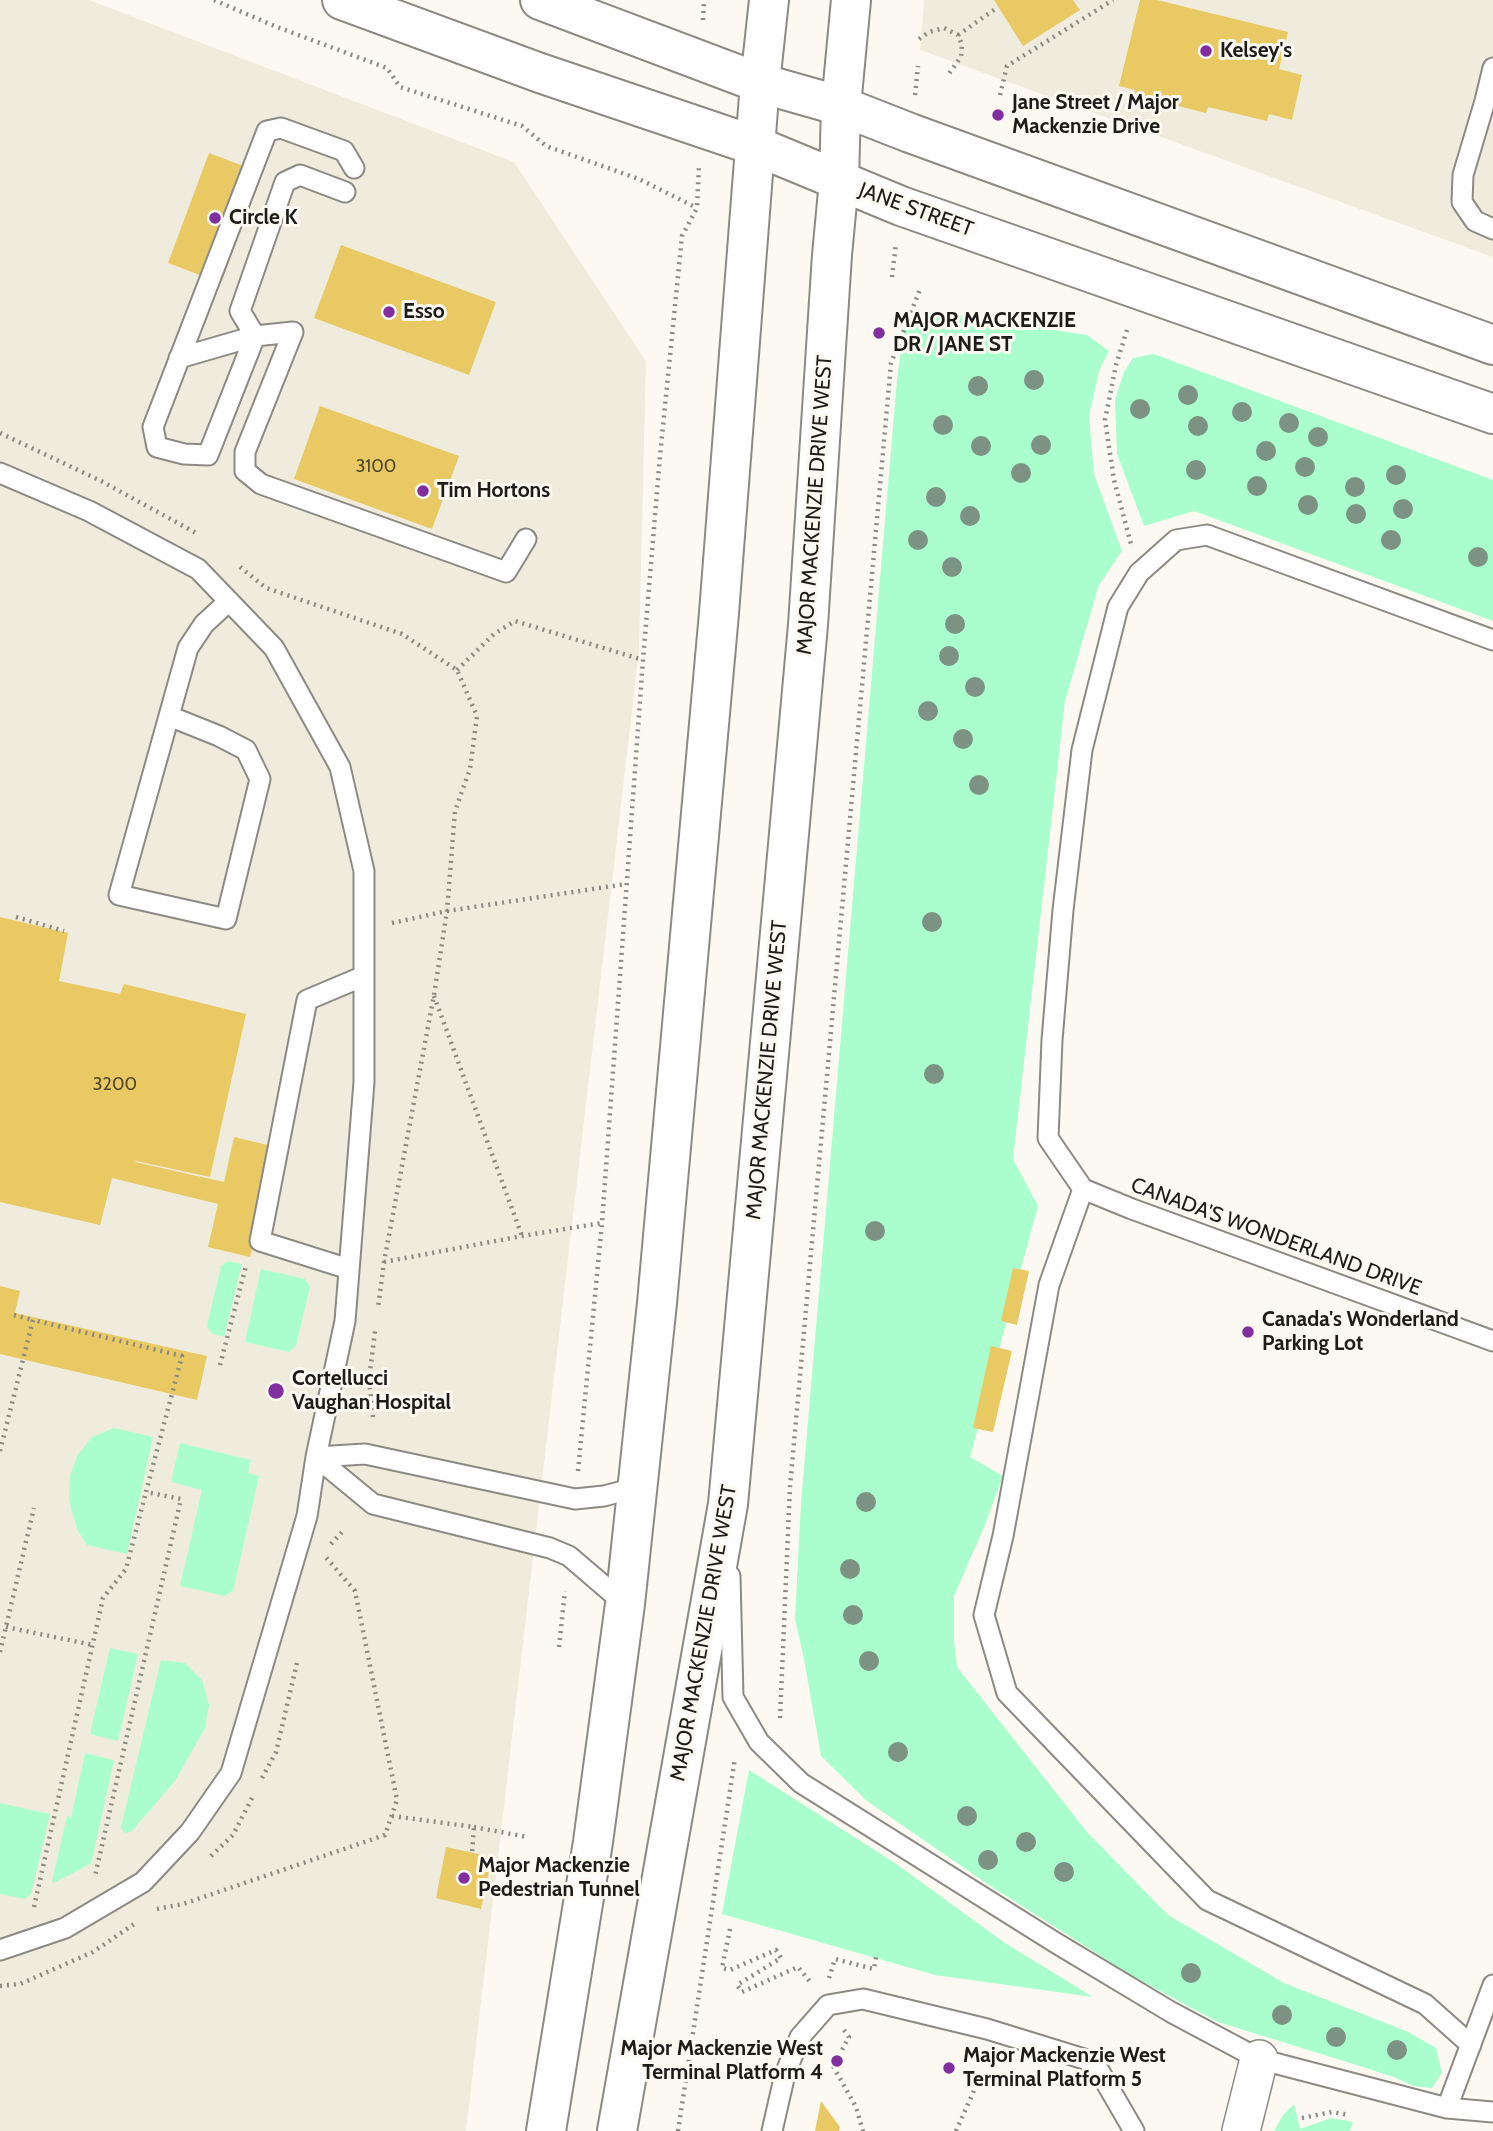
<!DOCTYPE html>
<html>
<head>
<meta charset="utf-8">
<style>
  body { margin:0 }
  canvas { display:block; background:#fbf9f1 }
</style>
</head>
<body>
<canvas width="1493" height="2131"></canvas>
<script>
const context = document.querySelector('canvas').getContext('2d');
context.lineJoin = 'round';
function paint(path, color) { context.fillStyle = color; context.fill(path, 'evenodd'); }
const shape = rows => new Path2D(rows.map(r => 'M' + r).join(''));
function stroke(path, color, width, dash) { context.strokeStyle = color; context.lineWidth = width; context.lineCap = dash ? 'butt' : 'round'; context.setLineDash(dash || []); context.stroke(path); }
function label(font, color, halo, rows, align = 'center') {
  context.font = font + ' Cabin,sans-serif'; context.lineWidth = 6; context.setLineDash([]); context.textBaseline = 'middle'; context.strokeStyle = halo; context.fillStyle = color; for (const [text, x, y, turn = 0] of rows) {
    context.save(); context.translate(x, y); context.rotate((+turn || 0) * Math.PI / 180); context.textAlign = isNaN(turn) ? turn : align; if (halo) context.strokeText(text, 0, 0); context.fillText(text, 0, 0); context.restore();
  }
}
paint(shape([
  [0,0,89,0,514,162,646,361,639,651,466,2131,0,2131],
  [924,0,1493,0,1493,257,920,50]
]), '#f0ecdd');
paint(shape([
  [924,310,1087,335,1109,351,1099,371,1089,416,1094,474,1122,551,1099,585,1065,701,1013,1159,1038,1206,970,1457,1003,1476,985,1525,954,1596,954,1641,957,1667,1087,1832,1168,1915,1284,1983,1406,2031,1436,2048,1442,2073,1432,2088,1413,2086,1394,2077,1331,2057,1218,2022,1132,1976,986,1883,867,1801,821,1756,804,1659,795,1619,801,1503,897,380,904,328],
  [1154,354,1493,480,1493,621,1194,511,1144,526,1117,454,1115,400,1124,372,1133,358],
  [228,1261,242,1264,224,1337,211,1333,207,1326,221,1266],
  [261,1269,305,1279,310,1286,296,1346,289,1352,245,1342],
  [114,1428,153,1437,127,1554,87,1545,77,1529,69,1500,70,1476,77,1456,92,1437],
  [180,1443,251,1460,248,1473,259,1476,233,1591,225,1596,180,1586,202,1490,171,1482],
  [110,1648,138,1654,118,1741,90,1734],
  [161,1660,185,1663,202,1680,209,1705,205,1728,175,1781,133,1830,127,1833,124,1832,121,1827],
  [85,1753,114,1760,92,1860,90,1864,54,1883,52,1881,67,1816,71,1818],
  [749,1770,895,1863,1005,1943,1093,1997,935,1975,722,1914],
  [0,1803,50,1814,31,1894,25,1899,0,1894],
  [1294,2104,1300,2129,1331,2118,1353,2122,1350,2131,1274,2131,1283,2115]
]), '#aafdcc');
paint(shape([
  [994,0,1073,0,1080,10,1023,46],
  [1140,0,1157,0,1288,32,1279,69,1302,75,1292,120,1269,114,1267,121,1208,107,1206,113,1134,95,1135,90,1119,86],
  [209,153,262,173,221,283,168,263],
  [341,245,496,302,469,375,314,318],
  [320,406,459,456,432,529,294,479],
  [0,917,68,933,59,981,120,994,124,984,246,1014,210,1177,136,1161,135,1162,224,1182,234,1137,276,1147,250,1257,208,1247,218,1204,112,1178,100,1225,0,1202],
  [1013,1268,1029,1271,1017,1325,1001,1321],
  [0,1286,20,1291,15,1313,207,1356,197,1400,0,1354],
  [991,1346,1012,1351,993,1432,973,1428],
  [446,1847,492,1857,481,1909,436,1898],
  [821,2101,840,2127,839,2131,815,2131]
]), '#e8c964');
const service = shape([
  [1493,68,1485,101,1463,175,1462,202,1475,221,1493,229],
  [354,168,344,151,281,128,267,131,153,427,157,447,184,454,208,455,255,336,293,332,245,452,245,471,261,484,506,572,526,539],
  [179,358,255,336,240,311,285,182,300,175,345,192],
  [0,473,89,511,198,569,274,648,340,767,364,871,364,1082,345,1321,316,1457,307,1516,231,1773,190,1832,143,1882,65,1928,0,1950],
  [169,716,219,736,246,750,260,779,226,919,119,895,169,716,188,648,204,624,229,601],
  [1083,1189,1132,1209,1493,1341],
  [349,1269,260,1241,307,1000,364,976],
  [316,1457,373,1504,550,1548,569,1556,625,1604],
  [316,1457,365,1454,575,1499,604,1496,638,1487],
  [730,1576,733,1697,759,1742,801,1783,1056,1943,1171,2012,1259,2059,1447,2108,1493,2112],
  [1471,2045,1425,2004,1207,1900,1007,1693,984,1615,1003,1536,1049,1285,1083,1189,1048,1138,1052,1040,1063,910,1082,750,1118,607,1139,573,1176,540,1207,535,1493,640],
  [1447,2108,1493,1985],
  [772,2131,785,2074,800,2037,828,2005,863,1999,987,2029,1094,2062,1134,2131]
]);
const minor = shape([
  [1241,2131,1259,2059]
]);
const secondary = shape([
  [342,0,540,73,756,146,901,206,1493,414],
  [540,0,760,83,841,106,910,133,1493,345]
]);
const primary = shape([
  [546,2131,593,1842,625,1604,657,1303,719,613,760,83,769,0],
  [617,2131,728,1504,808,625,832,255,839,181,841,106,851,0]
]);
stroke(service, '#8c8a83', 23);
stroke(minor, '#8c8a83', 40);
stroke(secondary, '#8c8a83', 42);
stroke(primary, '#8c8a83', 42);
stroke(shape([
  [214,0,277,27,387,68,400,87,522,126,546,146,639,179,697,208],
  [703,20,704,0],
  [958,35,998,7],
  [919,39,929,32,944,28,958,35,962,45,961,57,948,75],
  [915,95,918,66],
  [1000,95,1007,66,1113,0],
  [892,277,896,243],
  [1127,330,1116,365,1105,420,1114,480,1131,544],
  [0,433,101,481,198,534],
  [240,567,266,588,402,634,457,670,477,716,470,769,455,811,447,911,434,995,384,1262,378,1308],
  [457,670,494,634,515,621,643,660],
  [16,917,64,931],
  [392,923,447,911,626,884],
  [434,996,522,1236],
  [384,1262,522,1236,602,1223],
  [14,1315,33,1320],
  [220,1365,246,1266],
  [373,1417,369,1380,375,1331],
  [0,1451,33,1320,182,1356,146,1492,181,1499,95,1876],
  [578,1471,602,1223,643,660,660,456,682,236,697,208,699,165],
  [331,1544,342,1532],
  [6,1627,93,1645],
  [559,1647,565,1591],
  [0,1652,34,1508],
  [780,1718,790,1487,891,363,921,287],
  [262,1778,276,1752,297,1663],
  [392,1816,474,1827,472,1853],
  [474,1827,527,1837],
  [211,1856,233,1835,252,1798],
  [34,1907,103,1598,126,1569,146,1492],
  [157,1909,183,1904,385,1835,397,1800,355,1591,324,1555],
  [730,1929,722,1968,730,1970,776,1950,781,1958,737,1985,742,1992,798,1967,811,1983],
  [829,1978,835,1959,874,1969,876,1957],
  [0,1986,20,1984,93,1952,137,1922],
  [844,2030,849,2037,833,2066,856,2107,863,2131],
  [1302,2118,1332,2112,1349,2115],
  [678,2131,735,1758],
  [956,2131,980,2077]
]), '#8a8983', 4.5, [2, 5]);
stroke(service, '#fff', 19);
stroke(minor, '#fff', 37);
stroke(secondary, '#fff', 38);
stroke(primary, '#fff', 38);
context.fillStyle = '#7c9383';
for (const [x, y] of [
  [1034,380],
  [978,386],
  [1188,395],
  [1140,409],
  [1242,412],
  [1289,423],
  [943,425],
  [1198,426],
  [1318,437],
  [1041,445],
  [981,446],
  [1266,451],
  [1305,467],
  [1196,470],
  [1021,473],
  [1396,475],
  [1257,486],
  [1355,487],
  [936,497],
  [1308,505],
  [1403,509],
  [1356,514],
  [970,516],
  [918,540],
  [1391,540],
  [1478,557],
  [952,567],
  [955,624],
  [949,656],
  [975,687],
  [928,711],
  [963,739],
  [979,785],
  [932,922],
  [934,1074],
  [875,1231],
  [866,1502],
  [850,1569],
  [853,1615],
  [869,1661],
  [898,1752],
  [967,1816],
  [1026,1842],
  [988,1860],
  [1064,1872],
  [1191,1973],
  [1282,2015],
  [1336,2037],
  [1397,2050]
]) { context.beginPath(); context.arc(x, y, 10, 0, 2 * Math.PI); context.fill(); }
for (const [x, y, r, color] of [
  [1206,51,7,"#812f9f"],
  [998,115,7,"#812f9f"],
  [215,218,7,"#812f9f"],
  [389,312,7,"#812f9f"],
  [879,333,7,"#812f9f"],
  [423,491,7,"#812f9f"],
  [1248,1332,7,"#812f9f"],
  [276,1391,9,"#812f9f"],
  [464,1878,7,"#812f9f"],
  [837,2061,7,"#812f9f"],
  [949,2068,7,"#812f9f"]
]) { const dot = new Path2D(); dot.arc(x, y, r, 0, 2 * Math.PI); context.fillStyle = color; context.fill(dot); stroke(dot, '#fbf9f1', 2.5); }
label('18px', '#50472c', null, [
  ["3100",376,467],
  ["3200",115,1085]
]);
label('bold 21px', '#1d1c19', '#fbf9f1', [
  ["Kelsey's",1220,51],
  ["Jane Street / Major",1012,103],
  ["Mackenzie Drive",1012,127],
  ["Circle K",229,218],
  ["Esso",403,312],
  ["MAJOR MACKENZIE",893,321],
  ["DR / JANE ST",893,345],
  ["Tim Hortons",437,491],
  ["Canada's Wonderland",1262,1320],
  ["Parking Lot",1262,1344],
  ["Cortellucci",292,1379],
  ["Vaughan Hospital",292,1403],
  ["Major Mackenzie",478,1866],
  ["Pedestrian Tunnel",478,1890],
  ["Major Mackenzie West",823,2049,"right"],
  ["Terminal Platform 4",823,2073,"right"],
  ["Major Mackenzie West",963,2056],
  ["Terminal Platform 5",963,2080]
], 'left');
label('21px', '#1d1c19', '#fbf9f1', [
  ["JANE STREET",916,210,20],
  ["MAJOR MACKENZIE DRIVE WEST",815,505,-86],
  ["MAJOR MACKENZIE DRIVE WEST",767,1070,-85],
  ["CANADA'S WONDERLAND DRIVE",1276,1237,20],
  ["MAJOR MACKENZIE DRIVE WEST",704,1633,-80]
]);
</script>
</body>
</html>
